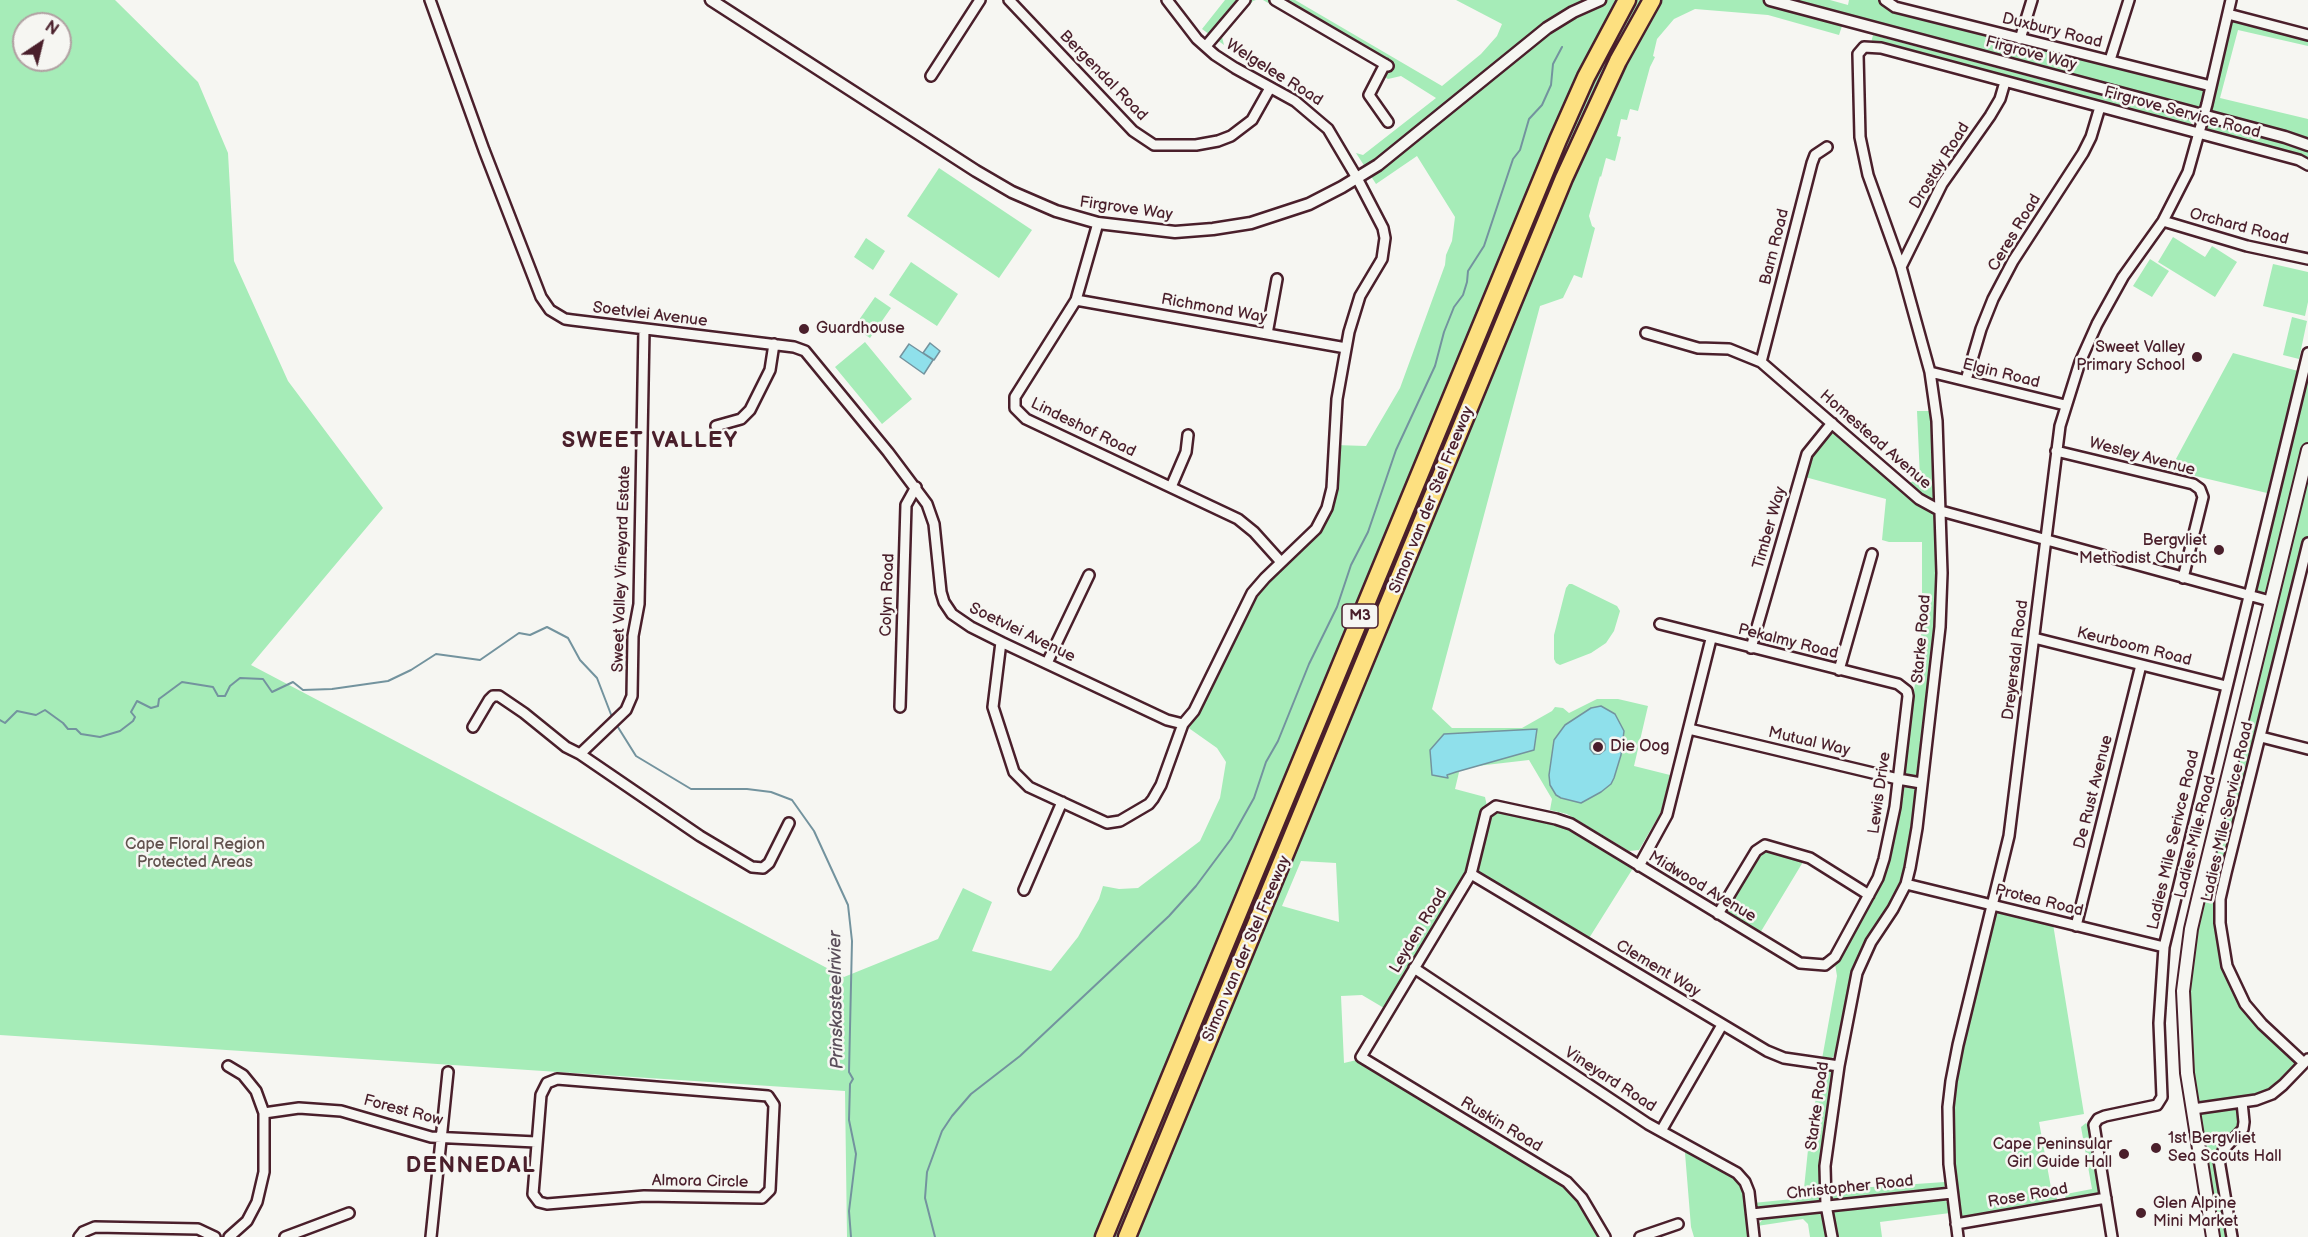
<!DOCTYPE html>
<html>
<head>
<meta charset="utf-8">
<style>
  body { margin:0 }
  #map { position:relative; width:2308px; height:1237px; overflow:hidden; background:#f6f6f2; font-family:"Balsamiq Sans",sans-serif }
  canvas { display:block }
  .north { position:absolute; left:12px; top:12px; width:60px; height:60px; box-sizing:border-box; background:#f6f6f2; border:2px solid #b1a0a2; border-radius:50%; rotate:35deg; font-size:16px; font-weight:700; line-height:24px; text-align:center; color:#4a1f2b }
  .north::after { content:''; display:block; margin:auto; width:21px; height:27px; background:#4a1f2b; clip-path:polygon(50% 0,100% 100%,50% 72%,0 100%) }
</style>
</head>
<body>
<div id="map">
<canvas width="2308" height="1237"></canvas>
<div class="north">N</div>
</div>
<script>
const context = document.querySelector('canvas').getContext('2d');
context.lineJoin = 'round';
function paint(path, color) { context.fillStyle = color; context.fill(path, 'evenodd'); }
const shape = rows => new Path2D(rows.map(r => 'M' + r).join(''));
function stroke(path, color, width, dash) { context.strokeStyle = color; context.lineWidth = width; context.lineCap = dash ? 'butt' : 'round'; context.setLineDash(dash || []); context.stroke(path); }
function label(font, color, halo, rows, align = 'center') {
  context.font = font + ' "Balsamiq Sans",sans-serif'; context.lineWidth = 5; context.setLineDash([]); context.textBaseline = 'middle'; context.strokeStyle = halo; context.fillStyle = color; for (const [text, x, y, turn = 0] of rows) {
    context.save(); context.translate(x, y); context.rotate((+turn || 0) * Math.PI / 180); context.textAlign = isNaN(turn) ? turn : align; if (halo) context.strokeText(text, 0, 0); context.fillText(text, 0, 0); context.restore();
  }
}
paint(shape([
  [0,0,115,0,198,82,228,153,234,261,288,381,383,508,251,665,844,977,938,939,963,888,992,902,972,951,1051,971,1078,937,1099,899,1103,886,1119,889,1138,888,1200,841,1220,798,1226,762,1217,748,1183,724,1246,602,1316,529,1327,508,1335,445,1366,446,1400,388,1445,265,1446,255,1452,241,1455,217,1417,156,1376,184,1356,153,1363,155,1436,98,1401,76,1388,79,1378,73,1376,66,1263,0,1295,0,1442,86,1481,54,1497,36,1502,24,1456,0,1830,0,1848,5,1849,0,1885,0,2210,85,2228,14,2308,35,2308,46,2238,30,2220,98,2308,119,2308,139,2290,137,2308,145,2308,165,2199,133,2204,115,1844,20,1839,35,1768,15,1695,9,1674,19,1657,39,1653,56,1655,57,1650,67,1638,111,1630,109,1627,120,1621,119,1617,136,1621,137,1615,161,1606,158,1601,177,1600,176,1589,216,1592,226,1595,228,1582,278,1574,275,1563,298,1540,306,1432,709,1452,728,1522,728,1552,711,1555,707,1563,708,1569,713,1597,699,1618,699,1648,706,1634,766,1670,775,1661,812,1639,850,1629,851,1567,814,1550,810,1552,799,1529,760,1460,768,1455,789,1485,797,1488,811,1492,808,1561,822,1635,865,1586,943,1471,874,1389,1011,1362,995,1341,996,1344,1063,1361,1059,1564,1182,1581,1198,1603,1237,847,1237,845,1091,0,1035],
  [24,24,60,24,60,60,24,60],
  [1301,861,1336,863,1339,922,1282,906],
  [1225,0,1256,0,1253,1,1222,37,1224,45,1202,29],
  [1873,35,2189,119,2192,124,2186,126,1871,43],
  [939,168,1032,230,999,278,907,216],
  [2173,237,2205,257,2212,246,2237,262,2215,297,2158,262],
  [866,238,885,251,873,270,854,257],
  [2150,259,2169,271,2152,297,2133,286],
  [911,262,958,294,937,326,889,295],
  [2273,264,2308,272,2308,302,2305,316,2263,306],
  [875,297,891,308,870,338,854,327],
  [2292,317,2307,321,2299,359,2283,355],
  [865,342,912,399,882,424,835,367],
  [2233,353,2298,371,2267,493,2170,470],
  [2308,353,2308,543,2220,899,2223,948,2245,1004,2304,1063,2283,1085,2242,1102,2244,1122,2220,1153,2232,1237,2213,1237,2183,990,2270,601,2248,595],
  [1917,411,1932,411,1936,495,1931,501,1927,501,1907,484,1920,478],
  [1830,433,1841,435,1923,506,1936,515,1939,576,1936,622,1919,772,1913,778,1907,776,1904,770,1922,628,1922,542,1889,542,1882,540,1886,499,1805,477,1811,454],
  [1569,584,1572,584,1617,606,1620,611,1614,631,1606,643,1591,653,1560,665,1556,663,1554,659,1554,635,1566,588],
  [1907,786,1914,788,1917,794,1906,865,1893,901,1869,937,1856,963,1852,976,1838,1051,1832,1058,1822,1059,1837,976,1835,964,1883,877,1897,822,1901,791],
  [1765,846,1806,857,1757,938,1718,914],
  [1997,911,2053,924,2084,1114,2039,1122,2052,1193,2057,1198,2056,1203,1968,1218,1962,1216,1958,1211,1954,1181,1951,1109,1965,1037],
  [1821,1067,1830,1070,1834,1075,1821,1166,1820,1199,1815,1203,1803,1205,1757,1208,1753,1203,1803,1198,1809,1140],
  [2086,1123,2089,1126,2099,1191,2095,1196,2068,1201,2065,1199,2066,1194,2092,1189,2081,1127],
  [1689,1146,1743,1180,1753,1237,1694,1237,1691,1227,1685,1153],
  [1945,1182,1946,1185,1940,1190,1836,1201,1830,1199,1828,1190],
  [1942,1198,1948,1203,1950,1213,1880,1222,1882,1237,1835,1237,1831,1214,1834,1210],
  [1816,1211,1822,1215,1828,1237,1810,1237,1808,1224,1803,1219,1757,1226,1764,1218]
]), '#a6ecb8');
const water = shape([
  [930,343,940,351,934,360,923,353,930,343],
  [909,344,933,360,924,374,900,357,909,344],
  [1601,706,1615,714,1624,731,1621,755,1614,778,1611,784,1601,792,1581,803,1561,798,1556,795,1550,785,1549,775,1554,740,1565,725,1591,708,1601,706],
  [1595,739,1601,739,1605,744,1605,750,1600,754,1594,754,1590,749,1590,743,1595,739],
  [1537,729,1534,750,1456,772,1447,775,1448,778,1432,775,1430,750,1444,734,1537,729]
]);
paint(water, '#8fe0eb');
stroke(water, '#73939e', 1.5);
stroke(shape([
  [0,720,5,723,17,711,36,715,45,710,63,723,68,729,76,729,81,734,100,737,120,731,133,721,135,717,131,712,137,701,151,708,158,706,159,699,182,682,213,687,218,696,225,696,230,686,240,678,263,679,272,692,293,682,303,690,332,689,388,681,411,670,436,654,480,660,519,633,530,635,547,627,568,638,580,660,597,678,612,717],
  [616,724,636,756,691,789,747,789,771,792,792,800,814,831,848,905,852,941,849,1072,853,1079,850,1084,849,1120,856,1154,849,1211,851,1237],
  [935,1237,925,1198,927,1172,942,1131,952,1116,971,1094,1020,1056,1169,916,1196,886,1231,839,1254,798,1266,762,1278,741,1309,664,1337,607,1351,565,1368,532,1396,450,1435,366,1444,332,1454,307,1463,295,1467,282,1468,271,1484,246,1513,159,1520,150,1529,119,1542,105,1551,85,1553,64,1562,47]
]), '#73939e', 2);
const minor = shape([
  [430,0,484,150,541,297,550,310,565,319,572,320,794,347,805,351,888,452,927,504,934,524,941,592,944,602,952,614,971,627,1001,642,1167,720,1183,724],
  [1009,0,1133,131,1154,145,1196,145,1218,141,1231,136,1252,120,1270,88],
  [1167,0,1197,39,1215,55,1235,68,1295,101,1328,129,1357,178,1383,228,1385,238,1382,259,1360,296,1349,332,1337,399,1332,488,1327,508,1316,529,1265,578,1252,593,1194,711,1183,724],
  [1275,0,1388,66],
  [1885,0,1895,7,2211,86],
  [2228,14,2308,35],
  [2020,39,2032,0],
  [1206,46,1245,0],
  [2110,60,2129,0],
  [1385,64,1369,95,1388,122],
  [931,76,980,0],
  [2163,221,2247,246,2308,259],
  [1098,223,1076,300,1015,397,1015,408,1026,419,1238,519,1254,532,1281,562],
  [1901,267,1942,184,1990,116,2000,99,2005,82],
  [1076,300,1346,348],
  [1646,333,1698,348,1729,349,1761,362,1919,499,1941,511,2270,601],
  [1267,334,1277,279],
  [1761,362,1812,163,1815,155,1827,147],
  [1930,372,2065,405],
  [1966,380,1981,329,1993,299,2013,261,2083,153,2091,137,2100,107],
  [716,426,741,419,750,410,770,370,774,344],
  [2056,451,2193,484,2200,489,2203,497,2183,578],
  [1171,487,1186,452,1188,435],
  [2034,638,2226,686],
  [1001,642,993,707,1014,772,1029,787,1107,823,1120,821,1149,804,1153,799,1161,785,1183,724],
  [1751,648,1807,454,1832,423],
  [1047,663,1089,575],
  [1839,670,1872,554],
  [900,707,906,505,916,487],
  [473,727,489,700,493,696,499,696,524,713,566,747,580,754,700,836,752,867,763,868,769,863,789,823],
  [1689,729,1898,779,1921,783],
  [2261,737,2308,749],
  [580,754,626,710,632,696,633,636,639,604,644,329],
  [1639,866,1667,815,1711,639],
  [1471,874,1767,1051,1784,1058,1839,1066],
  [1906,884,2164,947],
  [1024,890,1062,802],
  [1718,914,1756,851,1765,845,1810,858,1869,895],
  [2076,926,2141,665],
  [1414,968,1648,1124,1737,1173,1745,1182,1749,1192,1754,1237],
  [2304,1063,2262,1024,2245,1004,2227,966,2220,923,2220,899,2226,873,2308,543],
  [228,1066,243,1075,256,1091,264,1113,264,1172,257,1202,247,1221,229,1237],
  [557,1079,768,1096,774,1105,770,1190,762,1198,644,1196,547,1204,539,1202,533,1194,541,1095,547,1083,557,1079],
  [2193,1109,2256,1100,2272,1094,2283,1085,2308,1059],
  [264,1113,299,1108,341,1111,431,1137,536,1142],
  [1661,1131,1722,1025],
  [1752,1214,1952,1193],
  [1956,1224,2106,1198],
  [79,1237,83,1232,95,1227,198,1229,215,1237],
  [285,1237,349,1213],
  [431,1237,448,1072],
  [1605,1237,1582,1198,1567,1182,1361,1057,1471,874,1486,813,1496,806,1556,819,1571,824,1800,963,1825,965,1835,957,1878,878,1884,859,1895,807,1908,696,1907,691,1898,684,1660,624],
  [1640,1237,1678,1224],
  [1832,1237,1826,1205,1825,1166,1839,1066,1857,973,1871,942,1893,909,1906,884,1910,868,1917,828,1940,627,1942,573,1937,421,1930,372,1901,267,1868,175,1860,137,1858,54,1864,47,1881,48,2299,160,2308,165],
  [1958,1237,1949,1164,1948,1107,1951,1081,1958,1045,2009,836,2060,426,2080,362,2097,324,2123,277,2163,221,2188,172,2207,104,2231,0],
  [2112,1237,2094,1125,2098,1119,2105,1116,2157,1105,2162,1097,2159,1023,2164,947,2308,353],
  [2232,1237,2219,1160,2224,1149,2243,1129,2244,1122,2242,1102]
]);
const tertiary = shape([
  [711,0,976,171,1012,192,1056,211,1098,223,1175,232,1213,229,1251,223,1309,204,1342,187,1378,165,1547,28,1573,12,1600,0],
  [1770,0,2285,137,2308,145]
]);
const secondary = shape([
  [2213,1237,2187,1073,2183,991,2191,929,2199,895,2308,450]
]);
const motorway = shape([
  [1104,1237,1558,140,1586,77,1627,0],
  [1127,1237,1564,178,1618,61,1652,0]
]);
stroke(minor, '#4a1f2b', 14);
stroke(tertiary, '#4a1f2b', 15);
stroke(secondary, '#4a1f2b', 16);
stroke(motorway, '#4a1f2b', 21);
stroke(minor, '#f6f6f2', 9);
stroke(tertiary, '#f6f6f2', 10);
stroke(secondary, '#f6f6f2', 12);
stroke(motorway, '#fde080', 16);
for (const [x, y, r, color] of [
  [804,329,6,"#4a1f2b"],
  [2197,357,6,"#4a1f2b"],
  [2219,550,6,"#4a1f2b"],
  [1598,747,6,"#4a1f2b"],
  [2156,1148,6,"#4a1f2b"],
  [2124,1154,6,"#4a1f2b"],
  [2141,1213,6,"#4a1f2b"]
]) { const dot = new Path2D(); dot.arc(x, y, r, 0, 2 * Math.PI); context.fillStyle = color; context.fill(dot); stroke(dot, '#f6f6f2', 2); }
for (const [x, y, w] of [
  [1360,616,36]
]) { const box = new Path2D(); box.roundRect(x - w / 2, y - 12, w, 24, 4.5); context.fillStyle = '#f6f6f2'; context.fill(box); stroke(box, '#4a1f2b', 1.5); }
label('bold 15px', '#4a1f2b', null, [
  ["M3",1360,616]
]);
label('16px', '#4a1f2b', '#f6f6f2', [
  ["Duxbury Road",2052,31,14],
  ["Firgrove Way",2031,54,15],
  ["Welgelee Road",1274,73,32],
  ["Bergendal Road",1103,76,46],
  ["Firgrove Service Road",2182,113,15],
  ["Drostdy Road",1940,166,-58],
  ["Firgrove Way",1126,209,8],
  ["Orchard Road",2239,227,15],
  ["Ceres Road",2015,233,-59],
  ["Barn Road",1775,247,-76],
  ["Richmond Way",1214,309,10],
  ["Soetvlei Avenue",650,315,7],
  ["Elgin Road",2001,374,14],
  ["Lindeshof Road",1083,428,26],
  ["Homestead Avenue",1875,440,41],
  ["Wesley Avenue",2142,457,15],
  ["Simon van der Stel Freeway",1432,500,-68],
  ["Timber Way",1770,528,-74],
  ["Sweet Valley Vineyard Estate",622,569,-88],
  ["Colyn Road",888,595,-88],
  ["Soetvlei Avenue",1022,633,26],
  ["Starke Road",1922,639,-85],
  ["Pekalmy Road",1788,642,14],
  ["Keurboom Road",2134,647,14],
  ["Dreyersdal Road",2016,660,-83],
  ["Mutual Way",1809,742,13],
  ["De Rust Avenue",2094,792,-76],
  ["Lewis Drive",1880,793,-82],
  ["Ladies Mile Service Road",2228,812,-77],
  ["Ladies Mile Road",2196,837,-76],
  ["Ladies Mile Serivce Road",2174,840,-77],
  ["Midwood Avenue",1702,887,31],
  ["Protea Road",2039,901,14],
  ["Leyden Road",1419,931,-59],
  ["Simon van der Stel Freeway",1247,949,-67],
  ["Clement Way",1658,969,31],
  ["Vineyard Road",1610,1080,33],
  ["Starke Road",1818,1106,-82],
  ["Forest Row",403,1111,15],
  ["Ruskin Road",1501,1125,31],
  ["Almora Circle",700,1182,1],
  ["Christopher Road",1850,1188,-6],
  ["Rose Road",2028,1196,-10]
]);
label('16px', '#4a1f2b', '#f6f6f2', [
  ["Guardhouse",816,329],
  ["Sweet Valley",2185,348,"right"],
  ["Primary School",2185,366,"right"],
  ["Bergvliet",2207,541,"right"],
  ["Methodist Church",2207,559,"right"],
  ["Die Oog",1610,747],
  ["1st Bergvliet",2168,1139],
  ["Sea Scouts Hall",2168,1157],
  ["Cape Peninsular",2112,1145,"right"],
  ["Girl Guide Hall",2112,1163,"right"],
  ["Glen Alpine",2153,1204],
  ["Mini Market",2153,1222]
], 'left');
label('16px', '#61524e', '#f6f6f2', [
  ["Cape Floral Region",195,845],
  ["Protected Areas",195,863]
]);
label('italic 18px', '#5b4f5b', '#f6f6f2', [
  ["Prinskasteelrivier",837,1000,-91]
]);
context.letterSpacing = '1.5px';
label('bold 22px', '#4a1f2b', '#f6f6f2', [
  ["SWEET VALLEY",650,441],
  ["DENNEDAL",471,1166]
]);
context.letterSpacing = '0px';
</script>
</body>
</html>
